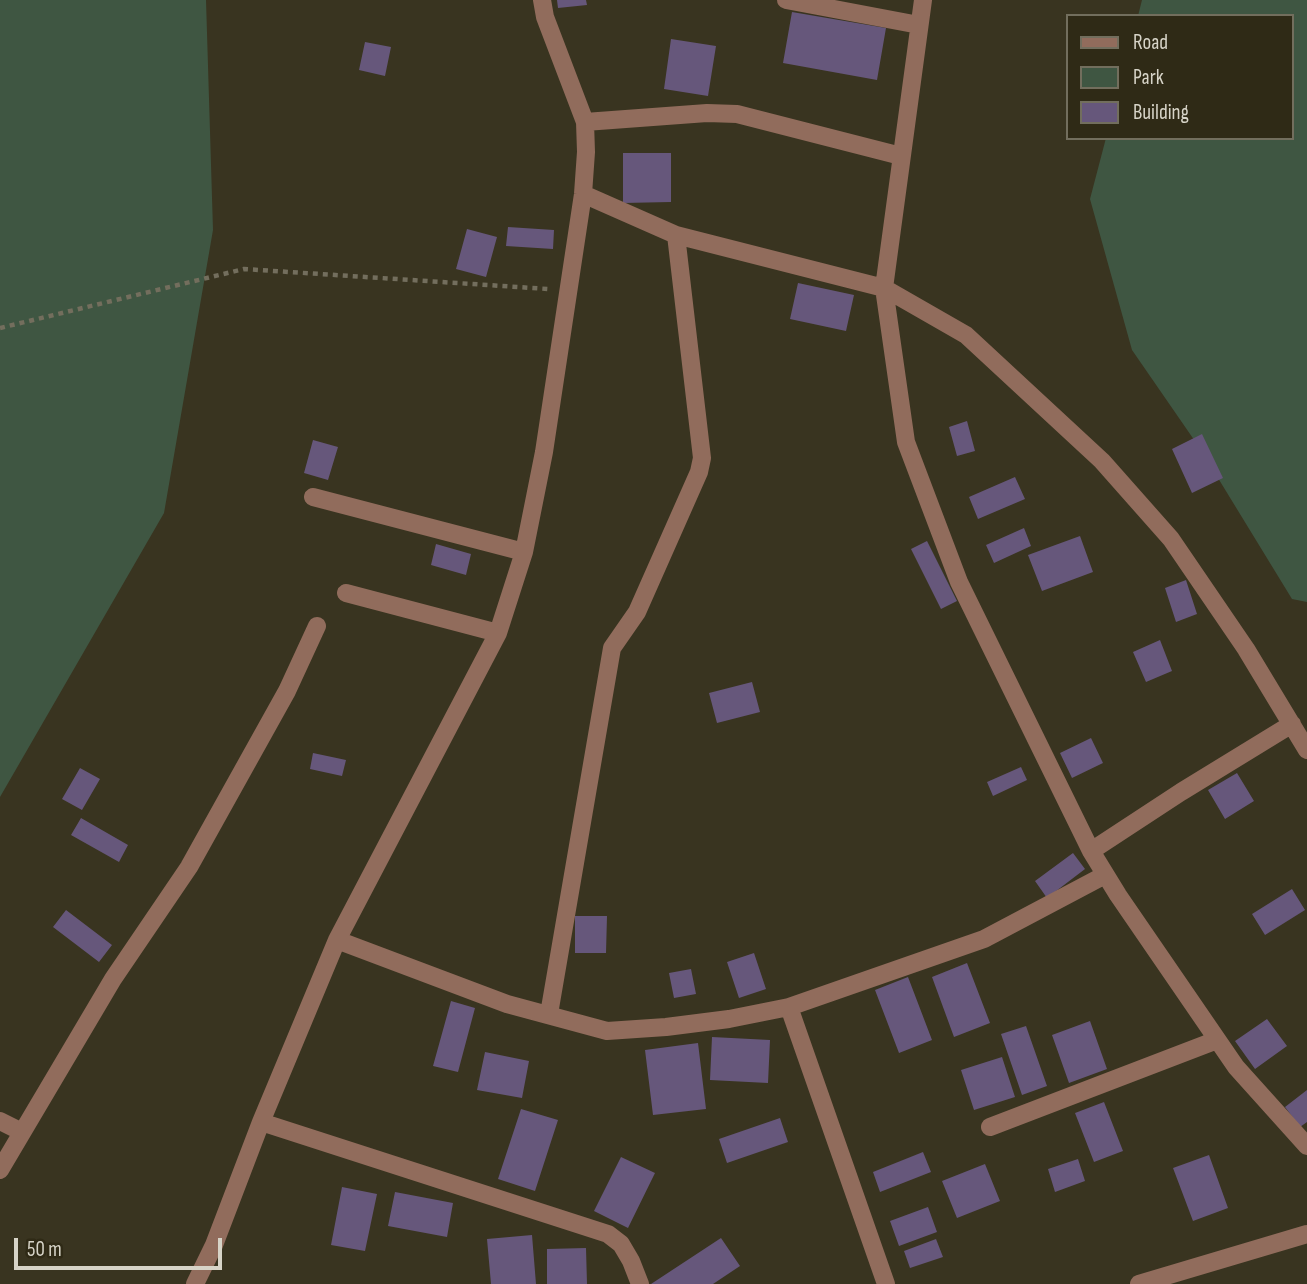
<!DOCTYPE html>
<html>
<head>
<meta charset="utf-8">
<style>
  body { margin:0 }
  #map { position:relative; width:1307px; height:1284px; overflow:hidden; background:#393420; font-family:"Sofia Sans Condensed",sans-serif }
  canvas { display:block }
  .legend { position:absolute; left:1066px; top:14px; width:228px; height:126px; box-sizing:border-box; background:#2f2a16; border:2px solid #726e5d; margin:0; padding:9px 12px; list-style:none; font-size:21px; color:#d7d4c8 }
  .legend li { display:flex; align-items:center; gap:14px; height:35px }
  .legend b { width:35px; border:2px solid #726e5d }
  .scale { position:absolute; left:14px; top:1238px; width:208px; height:32px; box-sizing:border-box; border:4px solid #d7d4c8; border-top:0; padding-left:9px; font-size:21px; line-height:24px; white-space:nowrap; color:#d7d4c8; -webkit-text-stroke:5px #2f2a16; paint-order:stroke }
</style>
</head>
<body>
<div id="map">
<canvas width="1307" height="1284"></canvas>
<ul class="legend">
<li><b style="height:9px;background:#916c5c"></b>Road</li>
<li><b style="height:19px;background:#3f5642"></b>Park</li>
<li><b style="height:19px;background:#66577b"></b>Building</li>
</ul>
<div class="scale">50 m</div>
</div>
<script>
const context = document.querySelector('canvas').getContext('2d');
context.lineJoin = 'round';
function paint(path, color) { context.fillStyle = color; context.fill(path, 'evenodd'); }
const shape = rows => new Path2D(rows.map(r => 'M' + r).join(''));
function stroke(path, color, width, dash) { context.strokeStyle = color; context.lineWidth = width; context.lineCap = dash ? 'butt' : 'round'; context.setLineDash(dash || []); context.stroke(path); }
paint(shape([
  [0,0,206,0,213,230,164,513,0,797],
  [1142,0,1307,0,1307,602,1292,599,1199,447,1132,350,1090,199,1106,138,1291,138,1291,16,1138,16]
]), '#3f5642');
paint(shape([
  [557,0,586,0,587,5,558,8],
  [792,12,886,28,877,80,783,63],
  [671,39,716,46,708,96,664,89],
  [365,42,391,47,385,76,359,70],
  [623,153,671,153,671,202,623,203],
  [508,227,554,230,553,249,506,246],
  [467,229,497,237,486,277,456,269],
  [798,283,854,295,846,331,790,319],
  [967,421,975,451,957,456,949,427],
  [1202,434,1223,478,1192,493,1172,449],
  [313,440,338,447,328,480,304,473],
  [1015,477,1025,499,978,519,969,497],
  [1024,528,1031,546,994,563,986,545],
  [1080,536,1093,572,1042,591,1028,555],
  [927,541,957,601,941,609,911,549],
  [436,544,471,554,466,575,431,565],
  [1186,580,1197,614,1176,622,1165,588],
  [1160,640,1172,671,1146,682,1133,652],
  [752,682,760,712,717,723,709,693],
  [1091,738,1103,763,1072,778,1060,753],
  [313,753,346,760,342,776,310,769],
  [1021,767,1027,780,993,796,987,782],
  [80,768,100,779,82,810,62,799],
  [1237,773,1254,801,1225,819,1208,790],
  [81,818,128,845,119,862,71,835],
  [1073,853,1085,869,1047,898,1035,881],
  [1292,889,1305,910,1265,935,1252,914],
  [66,910,112,945,99,962,53,927],
  [575,916,607,916,606,953,575,953],
  [754,953,766,989,739,998,727,962],
  [967,963,990,1023,954,1037,932,977],
  [691,969,696,994,674,998,669,973],
  [908,977,932,1040,899,1053,875,990],
  [451,1001,475,1008,458,1072,433,1066],
  [1267,1019,1287,1046,1255,1069,1235,1041],
  [1090,1021,1107,1069,1069,1083,1052,1035],
  [1026,1026,1047,1086,1022,1095,1001,1034],
  [712,1037,770,1040,768,1083,710,1080],
  [698,1043,706,1109,653,1115,645,1050],
  [485,1052,529,1061,522,1098,477,1090],
  [1002,1057,1015,1097,974,1110,961,1070],
  [1307,1090,1307,1122,1300,1127,1285,1107],
  [1104,1102,1123,1151,1094,1162,1075,1113],
  [521,1109,558,1120,535,1191,498,1179],
  [780,1118,788,1142,727,1163,719,1139],
  [923,1152,931,1172,880,1192,873,1172],
  [1209,1155,1228,1208,1193,1221,1173,1168],
  [621,1157,655,1173,628,1228,594,1211],
  [1078,1159,1085,1181,1055,1192,1048,1169],
  [985,1164,1000,1201,957,1218,942,1181],
  [342,1187,377,1194,365,1251,331,1245],
  [395,1192,453,1203,447,1237,388,1226],
  [928,1207,937,1232,899,1246,890,1221],
  [532,1235,536,1284,491,1284,487,1239],
  [721,1238,740,1266,713,1284,651,1284],
  [936,1239,943,1257,910,1268,904,1251],
  [586,1248,587,1284,547,1284,547,1249]
]), '#66577b');
stroke(shape([
  [0,328,244,269,548,289]
]), '#736e5d', 4.5, [5, 5]);
stroke(shape([
  [786,0,919,25],
  [923,0,884,288,906,442,959,582,1091,851,1118,895,1236,1067,1307,1146],
  [585,122,707,113,737,114,901,156],
  [583,194,676,235,884,288,966,335,1102,461,1171,539,1246,649,1307,750],
  [313,497,524,552],
  [346,593,498,633],
  [1091,851,1181,792,1292,724],
  [337,940,507,1004,607,1031,666,1027,729,1019,789,1007,984,939,1105,875],
  [789,1007,886,1284],
  [549,1014,612,648,637,612,699,472,702,458,676,235],
  [0,1121,22,1132],
  [261,1122,608,1234,621,1244,631,1261,640,1284],
  [990,1127,1217,1040],
  [0,1170,113,979,189,867,287,691,317,626],
  [195,1284,214,1245,261,1122,337,940,498,633,524,552,544,452,583,194,586,152,585,122,545,17,542,0],
  [1139,1284,1307,1234]
]), '#916c5c', 18);
</script>
</body>
</html>
